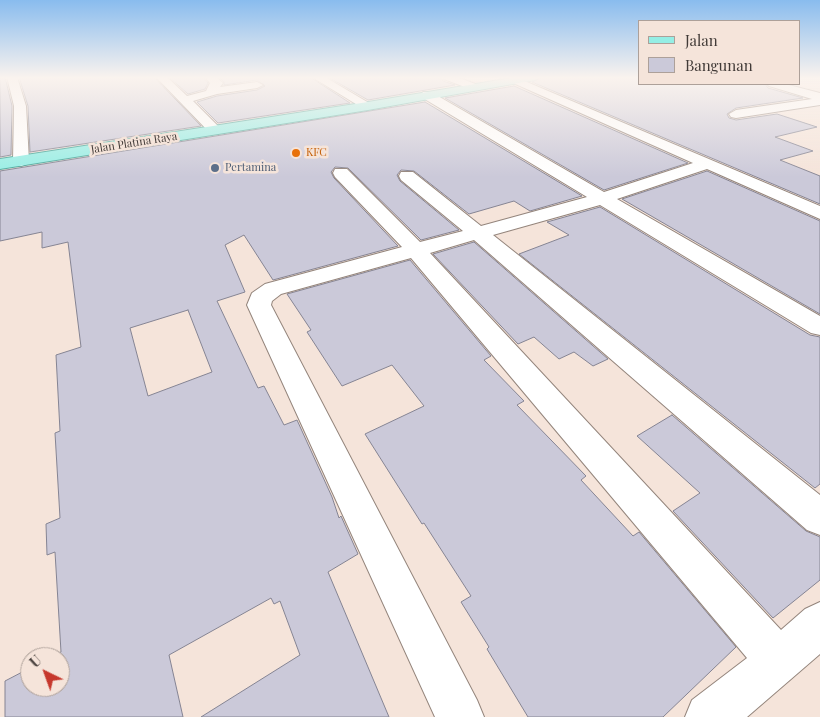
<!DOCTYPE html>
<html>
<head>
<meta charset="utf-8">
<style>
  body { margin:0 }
  #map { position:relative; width:820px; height:717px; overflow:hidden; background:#f5e4da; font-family:"Playfair Display",serif }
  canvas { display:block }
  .legend { position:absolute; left:638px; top:20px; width:162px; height:65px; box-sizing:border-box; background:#f5e4da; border:1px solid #ada099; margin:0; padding:6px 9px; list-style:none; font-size:15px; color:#413a37 }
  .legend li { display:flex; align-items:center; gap:10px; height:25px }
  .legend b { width:25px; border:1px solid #ada099 }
  .north { position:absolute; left:20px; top:647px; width:50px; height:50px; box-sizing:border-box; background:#f5e4da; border:1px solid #ada099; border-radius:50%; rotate:318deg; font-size:14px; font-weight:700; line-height:20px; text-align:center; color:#413a37 }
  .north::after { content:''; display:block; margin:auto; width:18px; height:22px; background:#c6382d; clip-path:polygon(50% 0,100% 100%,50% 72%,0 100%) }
</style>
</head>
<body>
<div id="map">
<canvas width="820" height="717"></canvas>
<ul class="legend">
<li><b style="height:6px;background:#95eee5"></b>Jalan</li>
<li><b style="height:14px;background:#cbc9d9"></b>Bangunan</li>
</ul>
<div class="north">U</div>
</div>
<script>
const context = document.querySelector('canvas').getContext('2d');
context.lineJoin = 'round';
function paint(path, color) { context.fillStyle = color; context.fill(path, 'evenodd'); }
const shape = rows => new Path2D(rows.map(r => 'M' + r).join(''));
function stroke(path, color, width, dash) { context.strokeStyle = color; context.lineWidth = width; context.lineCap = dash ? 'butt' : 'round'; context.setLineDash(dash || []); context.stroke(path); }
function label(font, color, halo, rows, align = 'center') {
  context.font = font + ' "Playfair Display",serif'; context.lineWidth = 5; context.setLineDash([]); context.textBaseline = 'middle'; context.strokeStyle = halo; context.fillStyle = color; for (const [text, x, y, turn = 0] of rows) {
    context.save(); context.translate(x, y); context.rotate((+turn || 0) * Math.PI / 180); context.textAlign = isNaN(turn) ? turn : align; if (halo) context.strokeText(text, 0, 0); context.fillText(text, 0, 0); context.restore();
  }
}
const building = shape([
  [0,77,5,77,12,106,11,155,0,157,0,77],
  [19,77,154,77,201,126,30,152,28,106,19,77],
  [169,77,203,77,208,83,205,89,188,94,169,77],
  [219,77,310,77,350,103,218,123,197,102,217,96,257,90,265,86,257,80,224,85,224,82,219,77],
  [328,77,441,77,443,81,455,85,368,100,328,77],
  [542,77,639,77,639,84,765,84,768,88,803,98,736,108,727,114,729,118,736,120,777,114,817,127,775,137,813,151,780,160,820,176,820,204,532,82,542,77],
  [514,86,688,163,604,190,445,98,514,86],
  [425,102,582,196,530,211,514,201,469,214,414,171,401,170,397,175,400,181,459,230,421,240,348,168,335,167,331,172,334,178,398,246,273,280,244,235,225,245,245,292,217,301,258,388,264,386,284,425,297,420,332,497,339,518,341,516,358,554,328,572,389,717,201,717,300,655,280,601,274,604,271,598,169,655,183,717,5,717,5,681,30,668,30,687,60,687,60,657,51,657,61,652,55,552,47,555,46,524,60,518,55,433,60,431,56,355,81,347,68,242,42,248,42,232,0,241,0,171,425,102],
  [188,310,212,372,148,396,130,328,188,310],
  [707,171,820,221,820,314,622,199,707,171],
  [600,207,810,335,820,337,820,484,815,488,519,254,569,235,547,222,600,207],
  [474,242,608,359,593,366,574,352,559,359,534,337,518,344,433,254,474,242],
  [410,260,491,356,484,360,524,401,517,405,586,476,581,480,633,536,639,532,736,647,663,717,528,717,487,649,489,647,461,602,471,596,424,523,422,524,365,434,424,406,392,365,342,386,307,332,311,330,287,294,410,260],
  [672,415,806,531,820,537,820,580,773,618,673,511,700,493,637,436,672,415]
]);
paint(building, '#cbc9d9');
stroke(building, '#858493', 1);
const minor = shape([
  [7,77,17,77,26,106,29,161,27,164,21,166,15,164,13,161,14,106,7,77],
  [156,77,167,77,187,96,206,91,210,83,205,77,216,77,223,83,220,87,257,82,263,85,257,88,217,94,193,101,222,130,215,134,210,133,156,77],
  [312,77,325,77,374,106,372,109,364,109,312,77],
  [443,77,457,77,478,85,480,87,474,90,470,89,444,79,443,77],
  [515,77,820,206,820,219,707,169,617,199,820,316,820,335,811,333,600,205,493,235,820,495,820,535,807,530,474,240,430,253,781,630,805,609,820,602,820,654,747,717,685,717,692,700,747,658,411,258,281,294,272,301,271,305,477,700,484,717,435,717,247,305,252,293,265,284,402,247,335,177,333,173,335,169,347,169,420,242,463,231,401,180,399,176,401,172,413,172,481,226,587,197,423,98,421,95,423,92,431,92,604,192,693,163,511,82,509,80,511,78,515,77],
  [767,84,785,84,820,93,820,105,736,118,731,117,729,114,736,110,812,99,769,86,767,84]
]);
const major = shape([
  [517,77,540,77,535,80,368,110,0,169,0,159,368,102,517,77]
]);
stroke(minor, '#94857c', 2);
stroke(major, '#4aa79c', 2);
paint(minor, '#fff');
paint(major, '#95eee5');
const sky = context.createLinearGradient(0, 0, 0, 177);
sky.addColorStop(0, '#89bcee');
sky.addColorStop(0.44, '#faf3ee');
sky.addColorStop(1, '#faf3ee00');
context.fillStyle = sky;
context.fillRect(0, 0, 820, 177);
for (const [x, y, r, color] of [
  [296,153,5,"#e8710a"],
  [215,168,5,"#5c6f8a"]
]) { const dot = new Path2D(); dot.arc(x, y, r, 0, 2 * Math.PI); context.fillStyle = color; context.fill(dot); stroke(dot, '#f5e4da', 2); }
label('11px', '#413a37', '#f5e4da', [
  ["Jalan Platina Raya",134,143,-9]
]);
label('11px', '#c56008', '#f5e4da', [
  ["KFC",306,153]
], 'left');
label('11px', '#4e5e75', '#f5e4da', [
  ["Pertamina",225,168]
], 'left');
</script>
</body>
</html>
